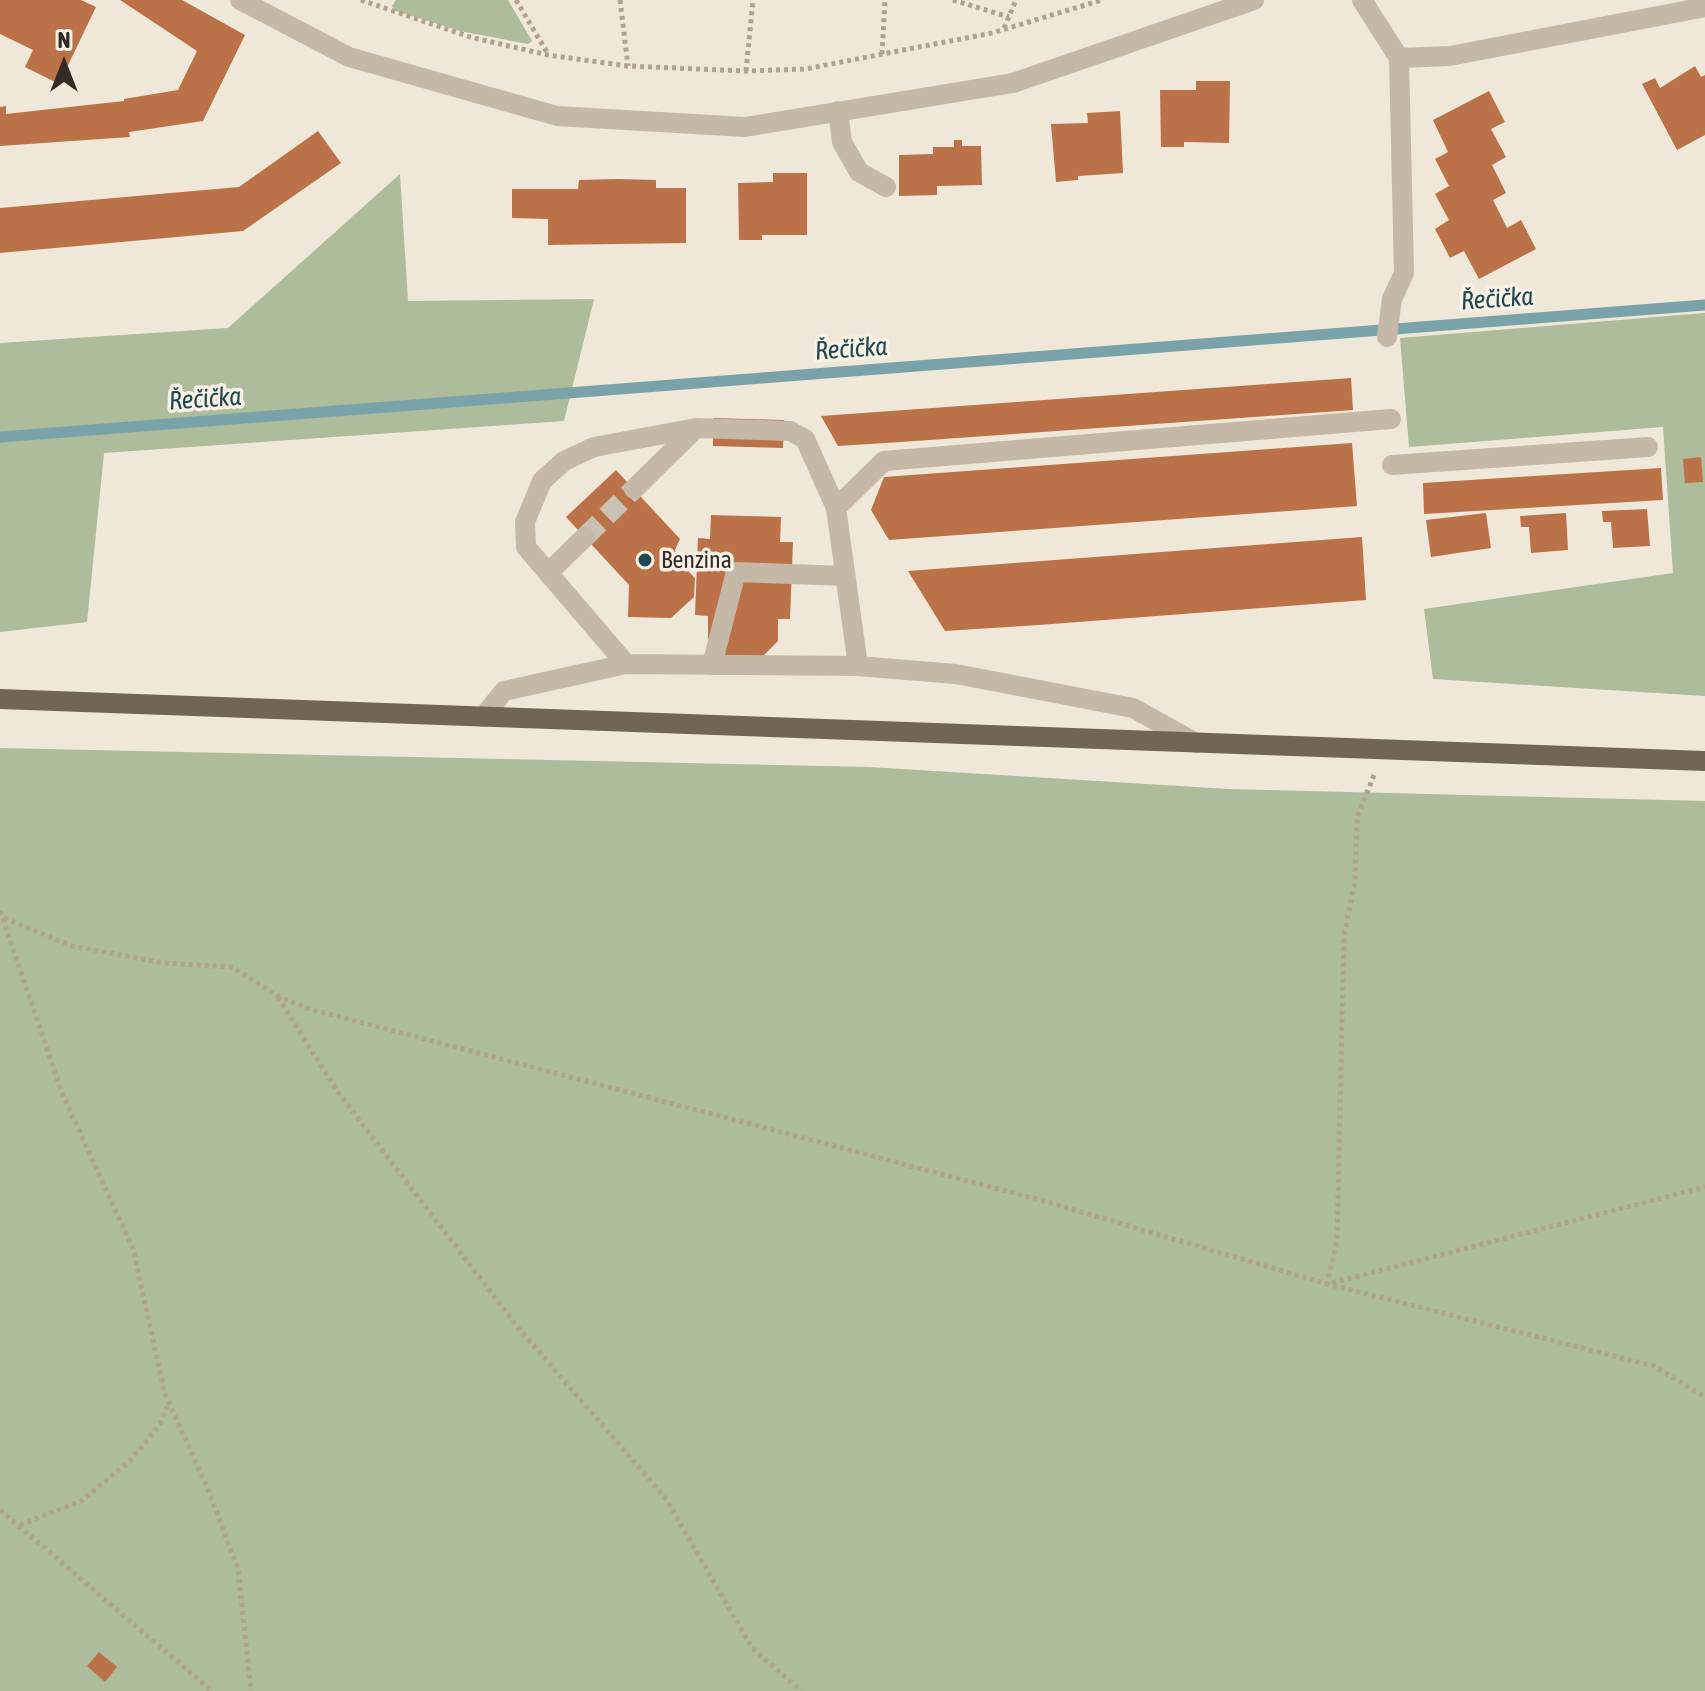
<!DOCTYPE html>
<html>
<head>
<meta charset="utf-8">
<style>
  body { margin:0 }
  #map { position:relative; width:1705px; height:1691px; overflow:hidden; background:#efe7d8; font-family:"Asap Condensed",sans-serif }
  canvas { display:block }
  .north { position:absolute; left:24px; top:24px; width:80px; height:80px; -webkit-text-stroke:6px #f7f0e4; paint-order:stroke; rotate:0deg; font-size:22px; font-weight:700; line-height:32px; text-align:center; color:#322b26 }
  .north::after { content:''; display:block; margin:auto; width:28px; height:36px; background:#322b26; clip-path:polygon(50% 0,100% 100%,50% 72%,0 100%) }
</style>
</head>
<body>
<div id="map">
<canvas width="1705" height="1691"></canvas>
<div class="north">N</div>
</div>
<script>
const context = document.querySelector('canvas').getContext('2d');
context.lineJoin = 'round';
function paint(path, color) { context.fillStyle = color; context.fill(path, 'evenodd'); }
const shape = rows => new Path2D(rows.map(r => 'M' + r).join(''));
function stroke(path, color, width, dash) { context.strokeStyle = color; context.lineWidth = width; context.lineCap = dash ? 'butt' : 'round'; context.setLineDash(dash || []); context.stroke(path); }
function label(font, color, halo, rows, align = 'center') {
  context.font = font + ' "Asap Condensed",sans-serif'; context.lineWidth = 7; context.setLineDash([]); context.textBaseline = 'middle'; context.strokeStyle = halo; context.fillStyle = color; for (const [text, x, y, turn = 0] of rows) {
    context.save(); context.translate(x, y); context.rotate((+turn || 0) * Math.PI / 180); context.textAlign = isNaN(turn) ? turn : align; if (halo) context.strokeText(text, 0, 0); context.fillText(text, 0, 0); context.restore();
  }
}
paint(shape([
  [396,0,508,0,532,41,528,44,460,31,396,11,392,6],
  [400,174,408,301,594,299,564,421,104,453,87,622,0,632,0,343,228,328],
  [1705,313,1705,696,1433,679,1424,609,1673,573,1663,427,1409,447,1400,338],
  [0,748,869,767,1228,789,1705,801,1705,1691,0,1691]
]), '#adbc9a');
stroke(shape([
  [0,437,1705,305]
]), '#7aa2a9', 11);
paint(shape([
  [0,0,81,0,96,7,59,84,25,67,33,50,0,34],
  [120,0,182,0,245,35,203,121,129,132,130,137,0,146,0,107,6,106,6,114,124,101,124,99,178,90,197,51],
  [1695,66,1701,77,1705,75,1705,135,1677,150,1642,84,1655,78,1660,88],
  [1196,81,1230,81,1229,143,1184,142,1184,147,1161,147,1160,90,1196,90],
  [1489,91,1505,122,1491,129,1506,157,1492,165,1506,193,1493,200,1507,228,1521,220,1536,249,1479,279,1464,251,1450,258,1435,229,1449,220,1435,194,1449,186,1435,159,1448,152,1433,120],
  [1120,111,1123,173,1078,176,1078,180,1056,182,1051,124,1088,123,1087,113],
  [318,131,341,163,243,231,0,253,0,208,239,187],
  [954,140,962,140,962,146,981,146,982,185,937,186,937,195,899,196,899,155,933,154,933,147,954,147],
  [773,173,807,173,807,235,762,235,762,240,739,240,738,183,773,182],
  [617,179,656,180,656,188,686,188,686,243,548,245,548,219,512,218,512,189,578,189,579,180],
  [1351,378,1353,410,901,442,838,446,821,416],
  [713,418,784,420,783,448,713,446],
  [1352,443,1357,506,889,540,871,510,884,477],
  [1701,457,1703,482,1685,483,1683,459],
  [1661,468,1663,500,1424,514,1423,483],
  [616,470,680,539,675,550,679,562,695,578,694,597,671,618,628,617,629,585,566,517],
  [1647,509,1650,546,1613,548,1611,522,1603,522,1602,511],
  [1486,513,1491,548,1431,557,1426,520],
  [1566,513,1568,550,1531,553,1529,527,1521,527,1520,516],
  [711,515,781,517,780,542,793,542,790,619,778,619,778,641,744,675,708,639,708,616,695,615,698,538,710,539],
  [1362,537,1366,600,1039,625,945,631,908,571],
  [99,1652,117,1667,105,1682,87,1666]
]), '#bc7249');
stroke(shape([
  [585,537,634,489]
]), '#c9c1b4', 20, [20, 10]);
stroke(shape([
  [361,0,470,37,548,55,628,66,746,71,805,69,992,33,1102,0],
  [516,0,548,54],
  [620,0,628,66],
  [953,0,1009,17],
  [1004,28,1016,0],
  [882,54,885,0],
  [746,71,753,0],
  [1374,775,1357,817,1355,882,1344,935,1337,1240,1327,1284,1705,1187],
  [0,911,62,1093,133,1249,165,1394,208,1489,238,1569,251,1691],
  [4,918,72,946,163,963,232,967,278,996,306,1008,1037,1199,1327,1284,1654,1366,1705,1397],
  [278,997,337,1091,516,1325,666,1499,752,1648,801,1691],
  [0,1510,212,1691],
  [20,1525,81,1501,131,1460,160,1424,169,1402]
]), '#b1a290', 5, [4, 4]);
stroke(shape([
  [240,0,349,57,557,116,745,127,1013,83,1254,0],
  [1362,0,1399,58,1404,273,1392,299,1387,337],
  [1399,58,1450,56,1705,7],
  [838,111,842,142,859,172,886,187],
  [1392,465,1648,447],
  [634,489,696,428],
  [836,508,884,461,1391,419],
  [548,573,585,537],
  [626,664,526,547,525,522,542,481,564,461,594,447,696,428,790,431,805,439,836,508,858,666],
  [712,665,736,572,845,576],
  [483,717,504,691,626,664,858,666,956,674,1133,708,1196,743]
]), '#c5b8a6', 20);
stroke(shape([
  [0,699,1705,761]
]), '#736458', 20);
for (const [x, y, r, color] of [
  [645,560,8,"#1f4750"]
]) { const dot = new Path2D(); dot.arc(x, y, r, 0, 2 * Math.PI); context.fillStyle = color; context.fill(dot); stroke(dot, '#f7f0e4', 3); }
label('24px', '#322b26', '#f7f0e4', [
  ["Benzina",661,560]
], 'left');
label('italic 26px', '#1f4750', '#f7f0e4', [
  ["Řečička",1497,299,-4],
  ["Řečička",851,349,-4],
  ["Řečička",205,399,-4]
]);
</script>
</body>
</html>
